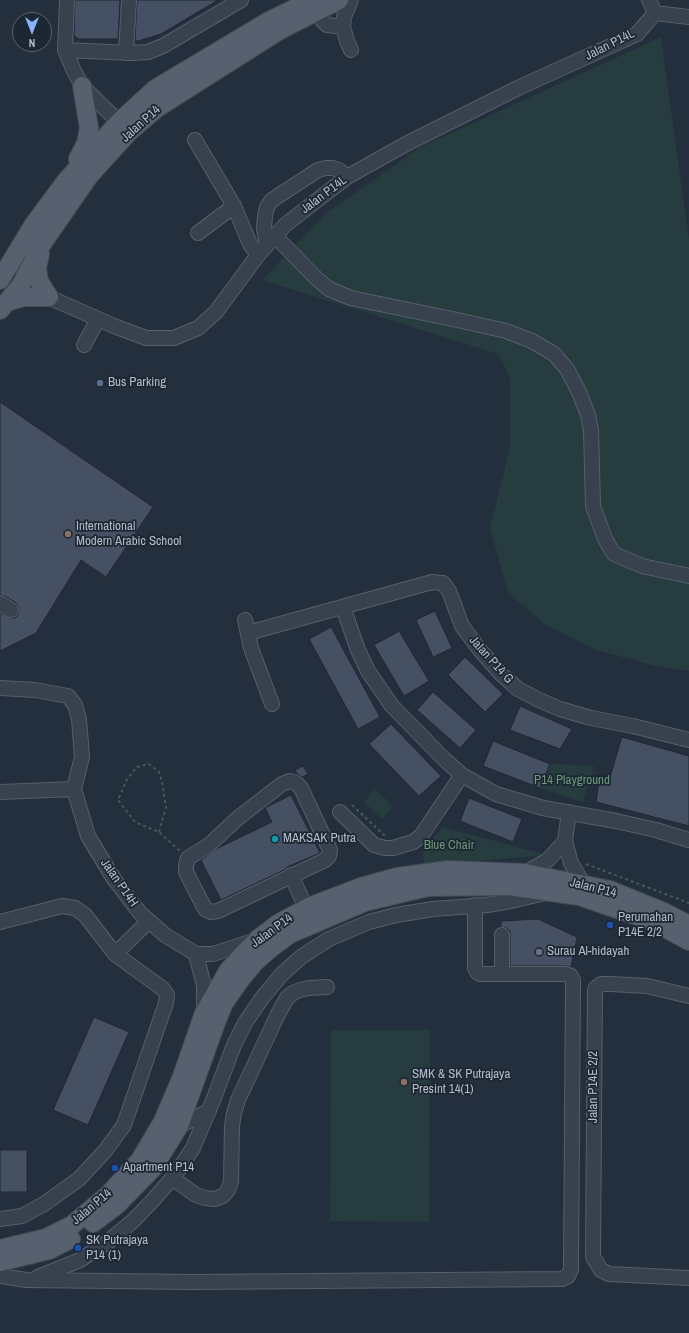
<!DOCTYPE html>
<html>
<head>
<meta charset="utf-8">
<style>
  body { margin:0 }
  #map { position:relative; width:689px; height:1333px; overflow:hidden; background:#242f3e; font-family:"Archivo Narrow",sans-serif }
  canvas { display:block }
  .north { position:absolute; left:12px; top:12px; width:40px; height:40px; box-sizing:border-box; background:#1d2633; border:1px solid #59626f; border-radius:50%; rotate:180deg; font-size:11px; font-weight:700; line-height:16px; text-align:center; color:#b4bcc9 }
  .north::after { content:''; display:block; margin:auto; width:14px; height:18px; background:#8ab4f8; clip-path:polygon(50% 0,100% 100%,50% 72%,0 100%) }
</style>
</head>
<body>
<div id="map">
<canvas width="689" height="1333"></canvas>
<div class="north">N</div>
</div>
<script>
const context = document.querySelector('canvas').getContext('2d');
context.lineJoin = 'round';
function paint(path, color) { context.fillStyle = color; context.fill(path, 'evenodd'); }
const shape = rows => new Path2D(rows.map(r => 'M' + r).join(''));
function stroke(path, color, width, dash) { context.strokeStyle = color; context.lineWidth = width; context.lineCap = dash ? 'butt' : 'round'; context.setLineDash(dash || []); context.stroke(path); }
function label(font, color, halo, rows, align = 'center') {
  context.font = font + ' "Archivo Narrow",sans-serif'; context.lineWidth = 3.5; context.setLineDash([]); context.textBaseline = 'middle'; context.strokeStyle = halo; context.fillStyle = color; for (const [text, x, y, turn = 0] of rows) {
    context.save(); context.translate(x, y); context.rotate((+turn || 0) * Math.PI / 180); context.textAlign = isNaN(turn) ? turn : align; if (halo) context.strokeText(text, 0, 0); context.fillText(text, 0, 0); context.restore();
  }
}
paint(shape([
  [661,37,689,240,689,671,656,666,596,650,546,625,508,593,490,528,510,448,510,378,498,354,262,280,325,214,421,147],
  [550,764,594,766,583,802,540,788],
  [375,789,393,806,382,819,364,802],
  [443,827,547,855,424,866,423,850],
  [331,1030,430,1030,429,1222,330,1221]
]), '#263c3f');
const building = shape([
  [75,0,120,0,118,39,78,39,74,35,75,0],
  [137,0,218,0,161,34,138,41,135,41,137,0],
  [0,402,153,507,106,577,81,560,36,633,0,651,0,613,11,618,15,618,18,615,19,610,18,606,16,603,5,596,0,595,0,402],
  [435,611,452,648,433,657,416,620,435,611],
  [331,627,380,717,358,729,309,639,331,627],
  [399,631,429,681,404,696,374,645,399,631],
  [465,657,503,694,485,712,448,675,465,657],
  [433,692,476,730,460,748,417,710,433,692],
  [520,706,572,729,560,749,510,730,520,706],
  [391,724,441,776,419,796,369,744,391,724],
  [622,737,689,756,689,826,596,802,600,775,610,777,622,737],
  [493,741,550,764,540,788,483,766,493,741],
  [303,766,308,774,302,777,297,774,295,770,303,766],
  [291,795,320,853,287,867,284,870,221,900,201,860,218,848,272,822,265,808,291,795],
  [469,798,522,819,513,842,460,821,469,798],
  [538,919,577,937,571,967,566,966,510,966,510,931,507,928,501,927,501,921,538,919],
  [94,1017,129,1032,88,1125,53,1110,94,1017],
  [0,1150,27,1150,27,1192,0,1192,0,1150]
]);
paint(building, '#455162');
stroke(building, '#1f2835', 1);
const minor = shape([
  [67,0,65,50,73,69,82,86,126,129],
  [351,0,344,17,343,27,347,41,351,50],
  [312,3,322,20,327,25,343,27],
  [655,13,689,17],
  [65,50,132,53,148,52,163,46,241,0],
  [126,53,129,0],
  [195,140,234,206,250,244,258,255],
  [198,233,234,206],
  [275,236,316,278,329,289,351,298,462,321,506,331,532,341,554,354,567,369,579,392,588,415,591,430,593,506,605,539,614,554,642,566,689,576],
  [267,245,264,228,265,216,267,207,272,200,318,170,326,168,333,168,339,170,347,177],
  [3,275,21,285,114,326,146,338,174,338,198,328,216,312,258,255,285,225,347,177,406,144,520,87,637,34,655,13,649,0],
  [84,345,98,319],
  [0,603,11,610],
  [343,607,358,650,368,671,392,706,444,759,462,775,496,794,543,808,616,821,656,830,689,840],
  [245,620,251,648,272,704],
  [248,633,432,582,443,583,449,591,462,626,480,650,501,674,518,689,539,700,560,709,591,718,633,726,689,740],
  [0,688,35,690,68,696,75,705,79,719,82,757,74,789],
  [290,781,296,783,301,788,330,850,329,856,325,860,218,911,211,912,205,909,186,872,186,865,188,858,209,845,238,818,282,784,290,781],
  [74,789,88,836,114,879,140,913,165,935,196,954,213,954,256,940],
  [0,792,74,789],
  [340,812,374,845,385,848,393,848,413,842,421,836,462,775],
  [569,812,565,841,571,863,584,885],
  [525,873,548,860,565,841],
  [291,875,306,908],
  [0,922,62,906,75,908,85,915,115,954,163,989,167,995,166,1003,124,1125,105,1151,79,1179,44,1204,22,1216,0,1219],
  [502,935,502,974],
  [115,954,149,921],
  [196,954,204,986,204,1013],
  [689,996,647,986,611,984,601,984,595,989,593,1257,601,1270,609,1274,689,1278],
  [179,1126,209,1111],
  [172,1178,196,1195,205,1198,215,1199,223,1196,228,1190,231,1182,232,1126,234,1113,238,1100,278,1014,287,998,293,993,300,990,309,988,327,987],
  [0,1276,26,1280,193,1282,562,1279,568,1276,571,1269,573,980,571,976,566,974,480,974,477,972,475,968,475,905],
  [38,1277,80,1260,109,1241,133,1221,154,1199,175,1175,193,1148,214,1098,234,1045,245,1023,262,998,282,974,301,957,329,939,369,922,396,915,433,909,487,905,511,901,545,893]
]);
const major = shape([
  [78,159,86,143,89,128,82,86],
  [40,254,37,268,39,281,49,297],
  [0,280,34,224,66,181,119,122,155,89,267,22,312,0],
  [7,302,24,297,49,297],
  [0,310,21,285,42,244,89,176,129,132,157,108,280,30,339,0],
  [93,1223,117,1205,153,1168,179,1126,217,1020,224,1003,240,980,255,962,271,948,290,934,365,902,428,887,508,886,579,896,652,921,689,941],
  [0,1249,46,1238,72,1225,108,1195,140,1160,163,1121,181,1079,204,1013,228,971,243,954,258,939,279,923,311,906,361,887,397,877,448,870,525,873,610,890,664,912,689,925],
  [0,1262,49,1250,71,1239]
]);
stroke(minor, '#565f6c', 16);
stroke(major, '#414a57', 20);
stroke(shape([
  [352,805,385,836],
  [159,832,166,807,162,782,159,772,149,764,137,767,127,779,118,800,135,822,159,832,180,851],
  [586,864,689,903]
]), '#44595c', 2, [3, 3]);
stroke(minor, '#38414e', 14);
stroke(major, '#56606e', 18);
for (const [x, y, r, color] of [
  [100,383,4,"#5c6f8a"],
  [68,534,4,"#8d6e63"],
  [275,839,4,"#0f9aa8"],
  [610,925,4,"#1a4fb4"],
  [539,952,4,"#6b7280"],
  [404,1082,4,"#8d6e63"],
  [115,1168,4,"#1a4fb4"],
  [78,1248,4,"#1a4fb4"]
]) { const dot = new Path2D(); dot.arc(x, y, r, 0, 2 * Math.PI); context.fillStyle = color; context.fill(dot); stroke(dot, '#1d2633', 1.5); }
label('13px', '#b4bcc9', '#1d2633', [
  ["Jalan P14L",610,45,-27],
  ["Jalan P14",141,124,-42],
  ["Jalan P14L",324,195,-37],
  ["Jalan P14 G",491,660,48],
  ["Jalan P14H",119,883,55],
  ["Jalan P14",593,888,14],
  ["Jalan P14",272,931,-36],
  ["Jalan P14E 2/2",594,1087,-90],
  ["Jalan P14",92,1207,-40]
]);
label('13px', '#b4bcc9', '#1d2633', [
  ["Bus Parking",108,383],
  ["International",76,527],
  ["Modern Arabic School",76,542],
  ["MAKSAK Putra",283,839],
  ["Perumahan",618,918],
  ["P14E 2/2",618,933],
  ["Surau Al-hidayah",547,952],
  ["SMK & SK Putrajaya",412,1075],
  ["Presint 14(1)",412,1090],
  ["Apartment P14",123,1168],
  ["SK Putrajaya",86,1241],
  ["P14 (1)",86,1256]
], 'left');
label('13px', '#6b9a76', '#1d2633', [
  ["P14 Playground",572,781],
  ["Blue Chair",449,846]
]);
</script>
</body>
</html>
